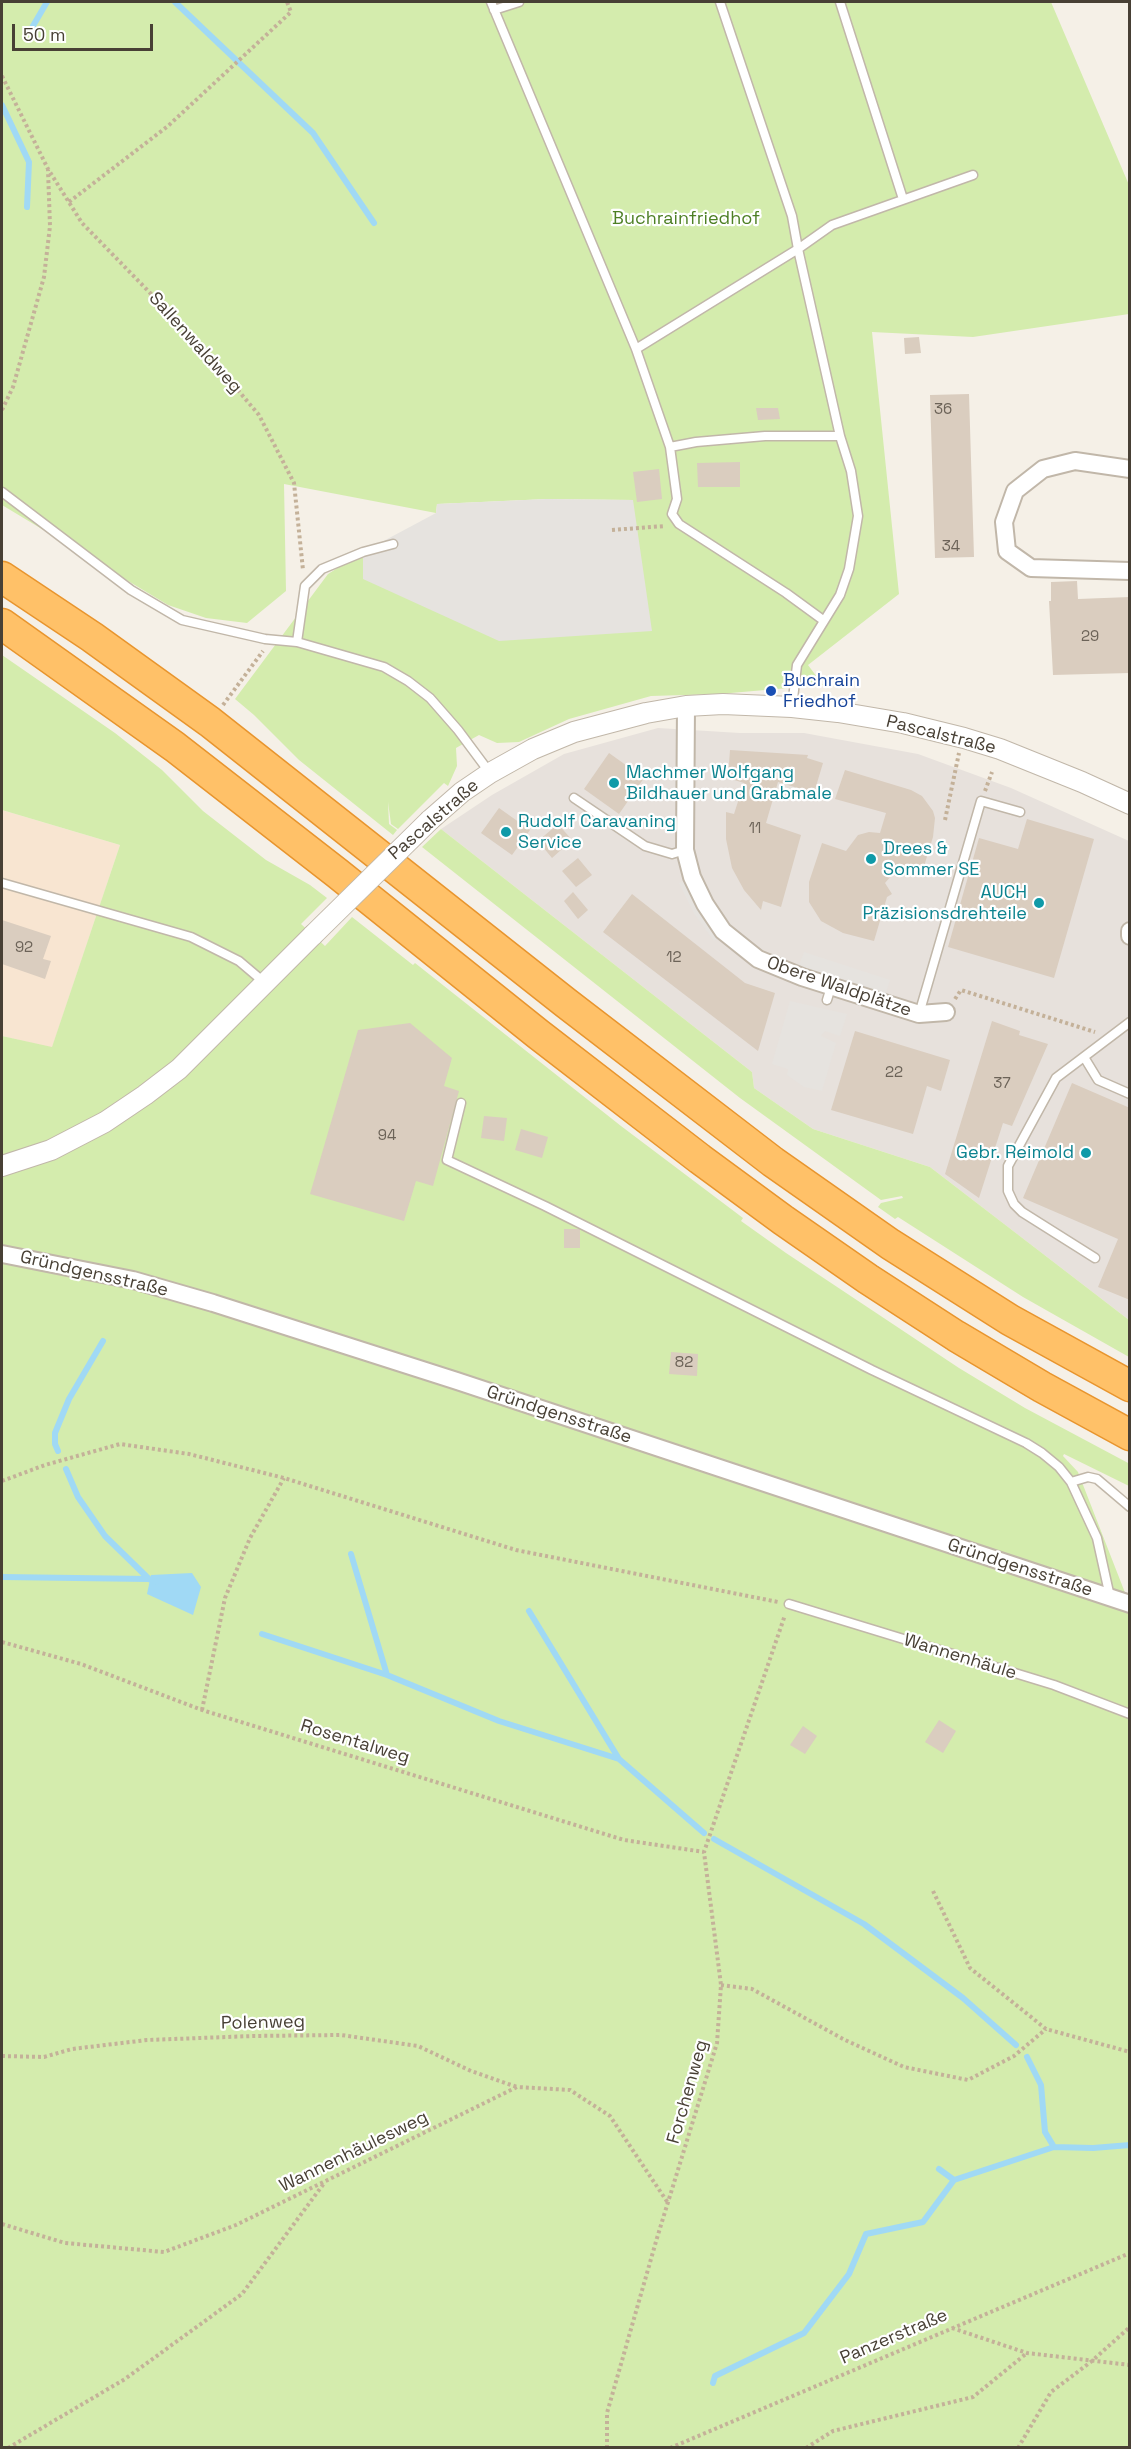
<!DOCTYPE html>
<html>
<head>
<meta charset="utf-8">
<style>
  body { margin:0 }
  #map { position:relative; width:1131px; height:2449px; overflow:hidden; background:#f5f0e7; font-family:"Space Grotesk",sans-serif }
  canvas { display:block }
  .frame { position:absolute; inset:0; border:3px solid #484035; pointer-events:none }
  .scale { position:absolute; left:12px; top:24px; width:141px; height:27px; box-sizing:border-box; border:3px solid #484035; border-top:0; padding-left:8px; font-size:18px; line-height:21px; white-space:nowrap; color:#484035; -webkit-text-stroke:4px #fff; paint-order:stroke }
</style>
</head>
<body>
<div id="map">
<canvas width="1131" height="2449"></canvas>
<div class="frame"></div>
<div class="scale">50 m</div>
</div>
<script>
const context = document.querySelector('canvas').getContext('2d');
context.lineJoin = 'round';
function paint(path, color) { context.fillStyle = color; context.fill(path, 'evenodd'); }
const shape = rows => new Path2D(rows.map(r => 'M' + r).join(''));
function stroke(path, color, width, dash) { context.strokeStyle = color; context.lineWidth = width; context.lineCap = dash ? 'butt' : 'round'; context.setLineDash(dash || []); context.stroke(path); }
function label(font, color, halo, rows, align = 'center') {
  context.font = font + ' "Space Grotesk",sans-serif'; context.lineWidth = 4.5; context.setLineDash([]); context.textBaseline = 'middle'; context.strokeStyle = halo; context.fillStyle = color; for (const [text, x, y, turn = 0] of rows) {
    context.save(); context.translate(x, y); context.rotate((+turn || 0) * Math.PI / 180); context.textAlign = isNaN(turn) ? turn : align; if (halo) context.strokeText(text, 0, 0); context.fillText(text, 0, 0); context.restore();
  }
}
paint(shape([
  [2,810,120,845,52,1048,2,1036]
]), '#f8e5d1');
paint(shape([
  [658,728,740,733,804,733,918,754,1011,788,1129,841,1129,1320,930,1167,813,1129,754,1088,752,1072,441,829,492,795,564,754]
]), '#e7e1dc');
paint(shape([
  [2,2,1051,2,1129,185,1129,314,973,337,872,332,899,594,808,665,823,685,719,694,651,696,569,719,519,742,497,743,479,735,456,748,457,766,448,786,444,783,398,829,391,824,388,802,389,824,397,830,393,835,299,760,254,715,235,699,328,574,363,552,633,500,547,499,437,504,436,513,284,484,286,591,247,623,206,618,168,605,2,505],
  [2,655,115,733,162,770,203,811,266,860,310,885,327,898,301,924,325,946,352,917,413,965,415,963,621,1126,743,1218,741,1221,786,1253,959,1368,1025,1408,1130,1464,1129,1486,1064,1454,1063,1456,1078,1472,1129,1603,1129,2447,2,2447,2,1036,52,1047,120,845,2,810],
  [441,829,752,1072,754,1088,813,1129,930,1167,1129,1320,1129,1357,1023,1297,898,1217,895,1219,878,1207,881,1203,903,1198,902,1196,881,1200,740,1098,422,847]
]), '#d4ecad');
paint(shape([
  [547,499,633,500,652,631,499,641,363,579,363,552,436,513,437,504],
  [687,880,719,937,714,941,695,915,679,883],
  [804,952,890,980,885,996,798,968],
  [790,1001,847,1014,840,1036,825,1031,821,1036,836,1043,822,1091,804,1087,787,1075,788,1069,772,1064]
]), '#e6e3df');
paint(shape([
  [192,1573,201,1587,193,1615,147,1594,151,1575]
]), '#a0d9f5');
stroke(shape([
  [175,2,313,133,374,223],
  [30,31,47,2],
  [2,105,29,162,27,207],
  [58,1451,55,1444,55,1433,69,1399,103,1341],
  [66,1469,78,1497,105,1536,149,1579],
  [351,1554,387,1675],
  [2,1577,149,1579,156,1582],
  [529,1611,619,1759],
  [262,1634,387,1675,499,1721,619,1759,704,1833],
  [714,1839,864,1924,963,1998,1016,2045],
  [1027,2057,1041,2085,1045,2132,1054,2147],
  [939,2169,954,2180],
  [713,2383,715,2376,804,2333,849,2274,866,2234,923,2222,954,2180,1054,2147,1093,2148,1130,2145]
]), '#a0d9f5', 6);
paint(shape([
  [919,337,921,353,905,354,904,338],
  [969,394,974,557,935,558,930,395],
  [756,408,778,408,780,419,758,420],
  [740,462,740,487,698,487,697,463],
  [659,469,662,499,637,502,633,472],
  [1077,581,1078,599,1130,597,1130,673,1053,675,1049,601,1051,601,1051,582],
  [730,750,808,755,807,758,823,763,814,793,778,782,766,823,801,835,781,907,763,901,761,910,744,890,732,868,726,839,726,812,734,814,744,783,728,778],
  [609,753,644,778,619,814,584,789],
  [845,770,911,790,922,796,933,811,935,818,933,837,921,876,898,868,885,883,892,894,887,897,874,941,843,933,821,921,809,902,809,882,822,843,846,851,858,835,869,832,880,833,886,813,835,799],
  [499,808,530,830,512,855,481,833],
  [1027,819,1094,839,1054,978,948,947,979,838,1018,849],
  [558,824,572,840,552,858,538,841],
  [578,858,592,875,576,887,562,871],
  [573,892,588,910,578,919,564,901],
  [632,894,745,983,775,993,758,1051,603,932],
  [2,920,51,936,43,959,51,961,45,979,2,964],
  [992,1021,1020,1031,1019,1035,1048,1044,1012,1126,1003,1123,979,1198,945,1174],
  [410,1023,452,1058,444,1086,459,1091,433,1186,416,1181,404,1221,310,1194,358,1030],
  [855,1031,950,1060,941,1091,927,1086,913,1134,831,1110],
  [1072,1083,1130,1108,1130,1300,1098,1287,1118,1239,1023,1198],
  [484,1116,507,1118,504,1141,481,1138],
  [521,1129,548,1137,542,1158,515,1150],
  [564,1229,580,1229,580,1248,564,1248],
  [671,1352,698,1354,697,1376,669,1374],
  [939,1720,956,1731,943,1753,925,1742],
  [803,1726,817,1736,805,1754,790,1745]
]), '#dacdbf');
const service = shape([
  [491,2,636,349,670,447],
  [720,2,792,216,798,249,840,436],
  [840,2,903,199],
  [494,10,519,2],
  [636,349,798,249,832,225,973,175],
  [2,492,131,590,182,620,265,639,297,642,384,667,408,681,430,698,458,730,490,773],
  [297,642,305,586,322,569,363,552,393,544],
  [792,707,797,665,840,595,849,569,858,516,851,471,840,436,765,436,696,442,670,447,677,499,672,514,679,524,786,593,823,620],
  [574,798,645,846,672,854,685,850],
  [2,883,191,937,239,961,265,983],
  [827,1000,831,987],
  [919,1014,981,801,1020,812],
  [1084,1057,1098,1080,1130,1094],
  [461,1103,447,1160,545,1206,872,1370,1026,1443,1042,1453,1059,1467,1071,1482,1097,1538,1110,1597],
  [1095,1258,1022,1212,1014,1204,1008,1191,1008,1166,1056,1078,1130,1022],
  [1071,1482,1088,1477,1097,1479,1130,1507],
  [789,1604,1054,1685,1130,1714]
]);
const minor = shape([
  [1130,469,1075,461,1043,469,1015,491,1004,522,1007,551,1031,568,1130,571],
  [686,706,685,850,692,877,705,904,723,931,758,959,802,977,919,1014,946,1012],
  [1130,931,1130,936],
  [2,1254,133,1280,213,1303,457,1381,1130,1604]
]);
const tertiary = shape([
  [430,820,462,792,490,773,533,749,574,732,646,713,686,706,723,704,792,707,838,712,903,723,964,738,1000,749,1082,782,1130,804],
  [2,1166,51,1150,105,1122,145,1095,179,1069,313,935]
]);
const motorway = shape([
  [2,577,92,637,210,722,566,1003,773,1162,890,1244,1010,1320,1130,1386],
  [2,624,175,747,337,873,538,1034,700,1159,783,1220,868,1279,956,1336,1042,1387,1130,1435]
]);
stroke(service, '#c1b7a9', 11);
stroke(minor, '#c1b7a9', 20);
stroke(tertiary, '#c1b7a9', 22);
stroke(motorway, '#e8952e', 33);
stroke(shape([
  [2,76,48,169,82,223,191,335,259,415,294,483,303,570],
  [69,202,168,126,291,12,287,2],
  [2,410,13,387,44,277,50,226,48,170],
  [612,530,665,526],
  [223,705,263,651],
  [985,791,992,772],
  [945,820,959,753],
  [955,999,961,990,1095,1032],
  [2,1481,45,1465,120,1444,189,1454,284,1478,516,1550,778,1602],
  [2,1642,81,1664,202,1710,624,1840,704,1852],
  [202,1710,225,1598,250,1538,284,1478],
  [933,1891,970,1968,1046,2029,1130,2052],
  [721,1985,752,1989,845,2040,904,2067,968,2080,1014,2056,1046,2029],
  [2,2056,44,2057,72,2049,147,2040,253,2036,341,2035,418,2046,471,2071,517,2087],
  [2,2224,65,2243,164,2252,236,2225,517,2087,570,2090,610,2116,668,2203],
  [952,2328,1027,2353,1130,2365],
  [8,2448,125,2379,242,2294,325,2182],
  [607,2448,607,2413,657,2238,717,2043,721,1985,704,1852,785,1615],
  [670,2448,1130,2253],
  [806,2448,833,2431,973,2397,1027,2353],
  [1018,2448,1051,2392,1092,2361,1130,2327]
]), '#c4b199', 4, [3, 3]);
stroke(service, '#fff', 8);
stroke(minor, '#fff', 16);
stroke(tertiary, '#fff', 20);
stroke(motorway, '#ffc168', 30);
const tertiaryBridge = shape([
  [313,935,430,820]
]);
stroke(tertiaryBridge, '#c1b7a9', 22, []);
stroke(tertiaryBridge, '#fff', 20);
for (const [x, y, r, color] of [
  [771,691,6,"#1a4fb4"],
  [614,783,6,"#0f9aa8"],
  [506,832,6,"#0f9aa8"],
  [871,859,6,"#0f9aa8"],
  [1039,903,6,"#0f9aa8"],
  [1086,1153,6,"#0f9aa8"]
]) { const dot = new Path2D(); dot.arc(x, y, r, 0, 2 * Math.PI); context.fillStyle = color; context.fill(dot); stroke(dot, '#fff', 2); }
label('15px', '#6c6358', null, [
  ["36",943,410],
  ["34",951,547],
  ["29",1090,637],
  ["11",755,829],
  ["92",24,948],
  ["12",674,958],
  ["22",894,1073],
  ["37",1002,1084],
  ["94",387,1136],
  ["82",684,1363]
]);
label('18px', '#4d7f24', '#fff', [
  ["Buchrainfriedhof",686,219]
]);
label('18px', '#484035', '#fff', [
  ["Sallenwaldweg",195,343,48],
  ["Pascalstraße",941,735,14],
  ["Pascalstraße",434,820,-41],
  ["Obere Waldplätze",839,987,19],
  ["Gründgensstraße",94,1274,13],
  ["Gründgensstraße",559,1415,18],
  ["Gründgensstraße",1020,1568,18],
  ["Wannenhäule",960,1657,17],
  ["Rosentalweg",355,1742,17],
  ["Polenweg",263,2023,-1],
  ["Forchenweg",688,2092,-74],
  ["Wannenhäulesweg",354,2152,-26],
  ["Panzerstraße",894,2337,-23]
]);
label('18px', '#164399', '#fff', [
  ["Buchrain",783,681],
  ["Friedhof",783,702]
], 'left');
label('18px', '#0d838f', '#fff', [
  ["Machmer Wolfgang",626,773],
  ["Bildhauer und Grabmale",626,794],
  ["Rudolf Caravaning",518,822],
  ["Service",518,843],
  ["Drees &",883,849],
  ["Sommer SE",883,870],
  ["AUCH",1027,893,"right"],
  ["Präzisionsdrehteile",1027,914,"right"],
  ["Gebr. Reimold",1074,1153,"right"]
], 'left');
</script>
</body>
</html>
